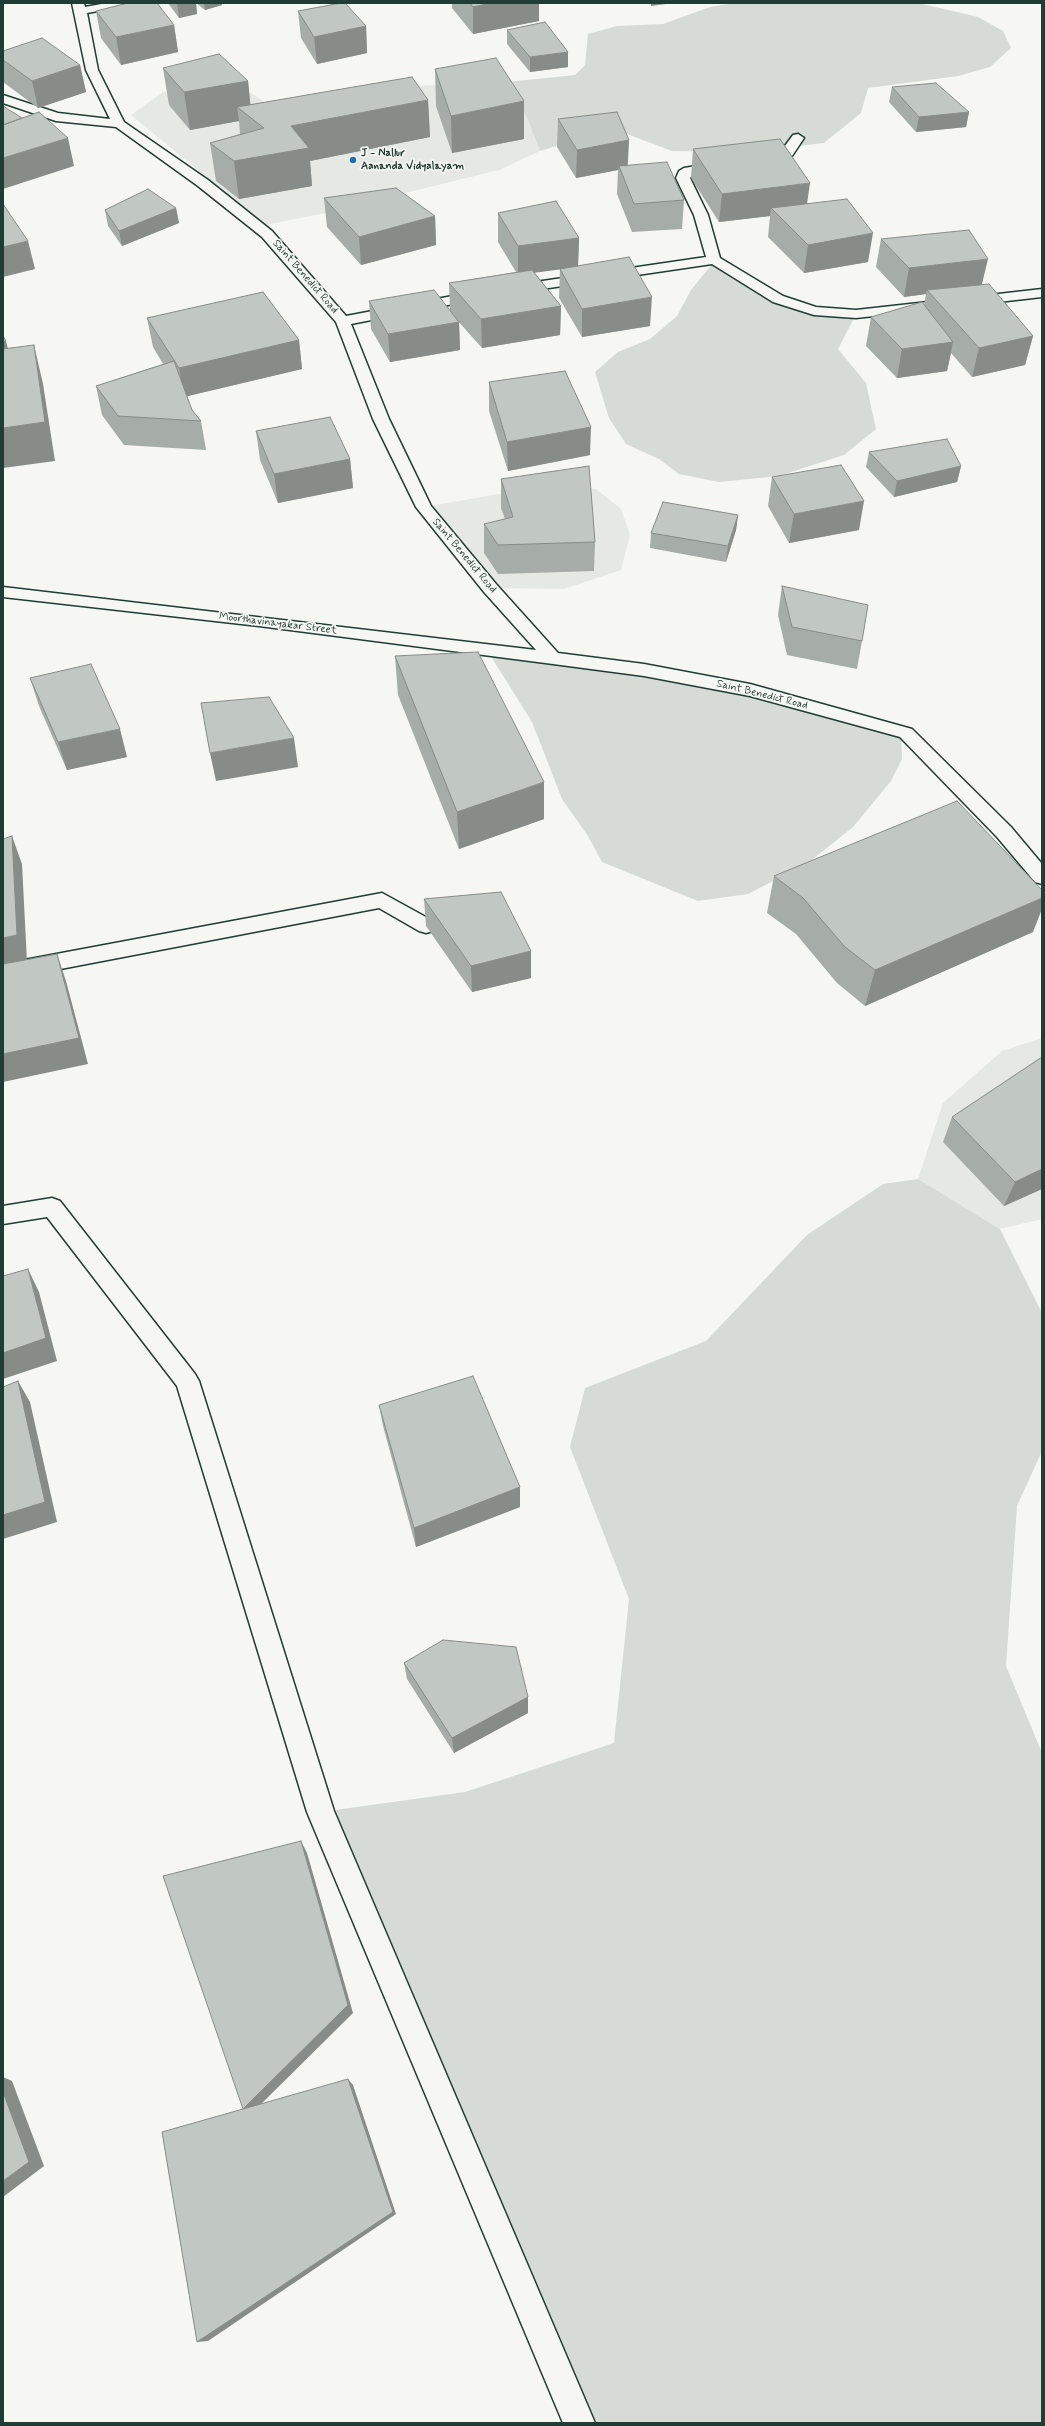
<!DOCTYPE html>
<html>
<head>
<meta charset="utf-8">
<style>
  body { margin:0 }
  #map { position:relative; width:1045px; height:2426px; overflow:hidden; background:#f6f6f2; font-family:Mynerve,sans-serif }
  canvas { display:block }
  .frame { position:absolute; inset:0; border:4px solid #1f3d34; pointer-events:none }
</style>
</head>
<body>
<div id="map">
<canvas width="1045" height="2426"></canvas>
<div class="frame"></div>
</div>
<script>
const context = document.querySelector('canvas').getContext('2d');
context.lineJoin = 'round';
function paint(path, color) { context.fillStyle = color; context.fill(path, 'evenodd'); }
const shape = rows => new Path2D(rows.map(r => 'M' + r).join(''));
function stroke(path, color, width, dash) { context.strokeStyle = color; context.lineWidth = width; context.lineCap = dash ? 'butt' : 'round'; context.setLineDash(dash || []); context.stroke(path); }
function label(font, color, halo, rows, align = 'center') {
  context.font = font + ' Mynerve,sans-serif'; context.lineWidth = 3.5; context.setLineDash([]); context.textBaseline = 'middle'; context.strokeStyle = halo; context.fillStyle = color; for (const [text, x, y, turn = 0] of rows) {
    context.save(); context.translate(x, y); context.rotate((+turn || 0) * Math.PI / 180); context.textAlign = isNaN(turn) ? turn : align; if (halo) context.strokeText(text, 0, 0); context.fillText(text, 0, 0); context.restore();
  }
}
paint(shape([
  [508,82,527,118,540,151,499,170,401,194,385,201,265,225,131,115,163,92,206,86,249,92,285,115,414,86],
  [557,484,596,489,621,509,630,535,621,570,564,589,490,588,424,507],
  [1042,1038,1042,1219,1000,1229,918,1179,943,1103,1002,1051]
]), '#e6e8e4');
paint(shape([
  [734,3,918,3,978,17,1003,31,1011,48,990,67,958,76,868,88,861,113,824,143,746,152,672,151,614,129,540,151,527,118,508,82,575,75,585,65,588,34,617,26,663,24,710,7],
  [713,263,778,299,814,311,856,314,838,349,866,383,876,429,844,455,779,476,719,482,679,474,659,459,626,444,609,418,595,372,618,352,650,339,677,316,691,290],
  [487,650,644,670,901,732,902,759,891,781,853,827,808,863,748,894,698,901,602,862,588,836,562,799,532,722],
  [918,1179,1000,1229,1042,1313,1042,1451,1017,1506,1006,1666,1042,1753,1042,2423,579,2423,321,1812,465,1792,614,1743,629,1599,570,1447,585,1388,706,1341,807,1235,883,1184]
]), '#d6dbd6');
const minor = shape([
  [72,3,84,3,85,7,107,3,133,3,127,6,87,13,98,70,124,122,208,180,272,231,346,316,479,291,484,292,486,295,484,298,479,299,351,324,389,419,431,506,496,584,558,653,644,664,750,684,912,729,1011,827,1042,864,1042,884,1035,882,997,837,900,737,750,696,644,676,553,664,259,626,3,597,3,587,536,650,484,592,416,507,373,419,336,322,262,237,198,186,116,127,56,121,3,103,3,95,58,113,110,119,86,70,72,3],
  [798,134,804,138,792,156,761,164,755,160,756,157,782,150,793,135,798,134],
  [721,162,726,163,728,166,726,169,693,174,690,178,708,215,720,258,783,296,816,307,856,310,928,302,935,306,928,310,856,318,814,315,773,302,712,264,515,293,508,289,515,285,706,257,694,215,676,178,679,171,684,168,721,162],
  [1042,289,1042,297,972,305,965,301,972,297,1042,289],
  [382,893,433,921,436,926,433,931,426,933,419,931,379,908,3,980,3,964,382,893],
  [52,1198,60,1201,195,1374,199,1381,334,1811,595,2423,563,2423,307,1812,177,1386,47,1217,3,1224,3,1206,52,1198]
]);
stroke(minor, '#1f3d34', 3);
paint(minor, '#f6f6f2');
paint(shape([
  [168,3,196,3,197,14,179,18],
  [196,3,222,3,222,5,205,10],
  [452,3,539,3,539,21,473,34,452,8],
  [96,11,174,25,178,52,121,65,101,38],
  [298,11,366,26,367,53,317,64,301,38],
  [507,30,568,67,530,72,507,44],
  [3,51,80,65,86,92,38,108,3,82],
  [163,68,248,81,250,104,428,100,430,137,310,161,312,186,239,199,216,181,210,143,240,134,239,121,190,130,169,105],
  [435,69,524,139,452,153,436,106],
  [892,87,969,112,966,127,916,132,889,102],
  [558,119,629,140,628,165,684,200,682,229,632,232,617,194,618,170,576,178,557,147],
  [693,149,807,204,868,262,804,273,768,237,770,216,719,222,691,178],
  [324,198,435,216,436,245,361,265,327,227],
  [176,208,179,223,122,246,108,226,105,210],
  [498,213,579,238,578,266,650,326,582,337,559,298,560,269,534,272,561,306,560,335,482,348,457,320,459,322,460,350,390,362,371,329,369,301,450,310,449,283,516,272,498,242],
  [881,239,982,284,1033,336,1025,365,972,377,951,353,947,371,897,378,866,346,871,317,924,305,926,294,904,297,876,267],
  [147,318,299,340,302,369,187,396,192,410,201,421,206,450,124,445,102,415,96,386,163,364,153,347],
  [489,382,590,455,508,471,489,411],
  [256,431,350,459,353,488,278,503,260,460],
  [869,452,961,466,957,482,894,497,866,467],
  [772,477,859,530,789,543,768,506],
  [501,479,595,542,594,571,498,574,484,553,484,524,505,519,501,508],
  [738,515,736,530,726,562,650,548,651,533],
  [782,586,862,641,857,669,787,655,778,615],
  [395,656,544,819,459,849,398,695],
  [30,678,127,757,67,770,39,706],
  [774,876,1033,932,865,1006,837,983,796,934,767,913],
  [424,899,531,951,531,978,472,992,426,926],
  [1042,1057,1042,1189,1004,1206,943,1142,952,1117],
  [379,1405,520,1487,520,1507,416,1547,383,1426],
  [404,1663,528,1697,528,1713,454,1753,407,1679]
]), '#a6aca8');
paint(shape([
  [177,3,196,3,197,14,179,18],
  [204,3,222,3,222,5,205,10],
  [491,3,539,3,539,21,473,34,473,7],
  [651,3,673,3,651,6],
  [174,25,178,52,121,65,116,37],
  [366,26,367,53,317,64,314,37],
  [568,52,568,67,530,72,530,57],
  [80,65,86,92,38,108,32,81],
  [248,81,252,119,237,107,239,121,190,130,184,92],
  [428,100,430,137,310,161,312,186,239,199,234,161,291,126],
  [524,101,524,139,452,153,451,116],
  [969,112,966,127,916,132,919,117],
  [68,138,74,166,3,189,3,158],
  [629,140,627,168,619,166,618,170,576,178,577,150],
  [810,183,806,211,771,208,770,216,719,222,722,194],
  [176,208,179,223,122,246,119,231],
  [435,216,436,245,361,265,359,237],
  [873,233,868,262,804,273,808,245],
  [579,238,578,267,518,275,518,246],
  [28,241,35,269,3,277,3,247],
  [988,259,981,288,927,290,926,294,904,297,909,268],
  [652,297,650,326,582,337,582,309],
  [561,306,560,335,482,348,481,319],
  [459,322,460,350,390,362,388,334],
  [1033,336,1025,365,972,377,979,348],
  [299,340,302,369,184,397,179,368],
  [6,341,13,370,3,372,3,342],
  [953,342,947,371,897,378,902,349],
  [34,345,43,384,55,461,3,468,3,428],
  [591,427,590,455,508,471,507,442],
  [350,459,353,488,278,503,274,474],
  [961,466,957,482,894,497,897,481],
  [864,501,859,530,789,543,794,514],
  [738,515,736,530,726,562,728,546],
  [120,729,127,757,67,770,58,742],
  [294,738,298,767,216,781,210,753],
  [544,782,544,819,459,849,457,812],
  [12,836,22,864,27,962,3,967,3,938],
  [1042,898,1042,909,1033,932,865,1006,875,970],
  [531,951,531,978,472,992,471,966],
  [57,954,66,981,88,1064,3,1082,3,1054],
  [1042,1169,1042,1189,1004,1206,1015,1182],
  [28,1269,39,1292,57,1361,3,1379,3,1353],
  [18,1381,30,1402,57,1522,3,1539,3,1515],
  [520,1487,520,1507,416,1547,414,1528],
  [528,1697,528,1713,454,1753,452,1738],
  [301,1841,307,1853,353,2013,251,2114,243,2109],
  [3,2077,12,2081,44,2166,3,2197],
  [348,2079,353,2085,396,2214,208,2341,197,2342]
]), '#878c88');
const building = shape([
  [128,3,157,3,174,25,116,37,96,11,128,3],
  [341,3,345,3,366,26,314,37,298,11,341,3],
  [470,3,491,3,473,7,470,3],
  [545,22,568,52,530,57,507,30,545,22],
  [42,38,80,65,32,81,3,60,3,51,42,38],
  [219,54,248,81,184,92,163,68,219,54],
  [496,58,524,101,451,116,435,69,496,58],
  [412,77,428,100,291,126,309,148,234,161,210,143,264,128,237,107,412,77],
  [936,83,969,112,919,117,892,87,936,83],
  [3,106,22,118,3,125,3,106],
  [39,112,68,138,3,158,3,125,39,112],
  [617,112,629,140,577,150,558,119,617,112],
  [780,139,810,183,722,194,693,149,780,139],
  [667,162,684,200,634,204,619,166,667,162],
  [396,188,435,216,359,237,324,198,396,188],
  [148,189,176,208,119,231,105,210,148,189],
  [847,199,873,233,808,245,771,208,847,199],
  [556,201,579,238,518,246,498,213,556,201],
  [3,204,28,241,3,247,3,204],
  [969,230,988,259,909,268,881,239,969,230],
  [629,257,652,297,582,309,560,269,629,257],
  [532,270,561,306,481,319,449,283,532,270],
  [989,284,1033,336,979,348,927,290,989,284],
  [434,290,459,322,388,334,369,301,434,290],
  [263,292,299,340,179,368,147,318,263,292],
  [922,302,953,342,902,349,871,317,922,302],
  [3,336,6,341,3,342,3,336],
  [34,345,45,422,3,428,3,349,34,345],
  [174,361,192,410,201,421,118,416,96,386,174,361],
  [565,371,591,427,507,442,489,382,565,371],
  [330,417,350,459,274,474,256,431,330,417],
  [947,439,961,466,897,481,869,452,947,439],
  [841,465,864,501,794,514,772,477,841,465],
  [589,466,595,542,498,545,484,524,513,517,501,479,589,466],
  [663,502,738,515,728,546,651,533,663,502],
  [782,586,868,605,862,641,792,627,782,586],
  [478,652,544,782,457,812,395,656,478,652],
  [91,664,120,729,58,742,30,678,91,664],
  [269,697,294,738,210,753,201,703,269,697],
  [957,801,1042,890,1042,898,875,970,845,947,803,898,774,876,957,801],
  [12,836,17,935,3,938,3,839,12,836],
  [501,892,531,951,471,966,424,899,501,892],
  [57,954,79,1038,3,1054,3,964,57,954],
  [1042,1057,1042,1169,1015,1182,952,1117,1042,1057],
  [28,1269,46,1338,3,1353,3,1276,28,1269],
  [473,1376,520,1487,414,1528,379,1405,473,1376],
  [18,1381,45,1502,3,1515,3,1387,18,1381],
  [443,1640,516,1647,528,1697,452,1738,404,1663,443,1640],
  [301,1841,348,2005,243,2109,348,2079,393,2212,197,2342,162,2132,243,2109,163,1876,301,1841],
  [3,2092,29,2162,3,2181,3,2092]
]);
paint(building, '#c1c8c3');
stroke(building, '#878c88', 1);
for (const [x, y, r, color] of [
  [353,160,4,"#1f6fb2"]
]) { const dot = new Path2D(); dot.arc(x, y, r, 0, 2 * Math.PI); context.fillStyle = color; context.fill(dot); stroke(dot, '#f6f6f2', 1.5); }
label('bold 11px', '#1f3d34', '#f6f6f2', [
  ["J - Nallur",361,154],
  ["Aananda Vidyalayam",361,167]
], 'left');
label('11px', '#1f3d34', '#f6f6f2', [
  ["Saint Benedict Road",305,277,49],
  ["Saint Benedict Road",464,556,50],
  ["Moorthavinayakar Street",278,624,7],
  ["Saint Benedict Road",762,695,14]
]);
</script>
</body>
</html>
